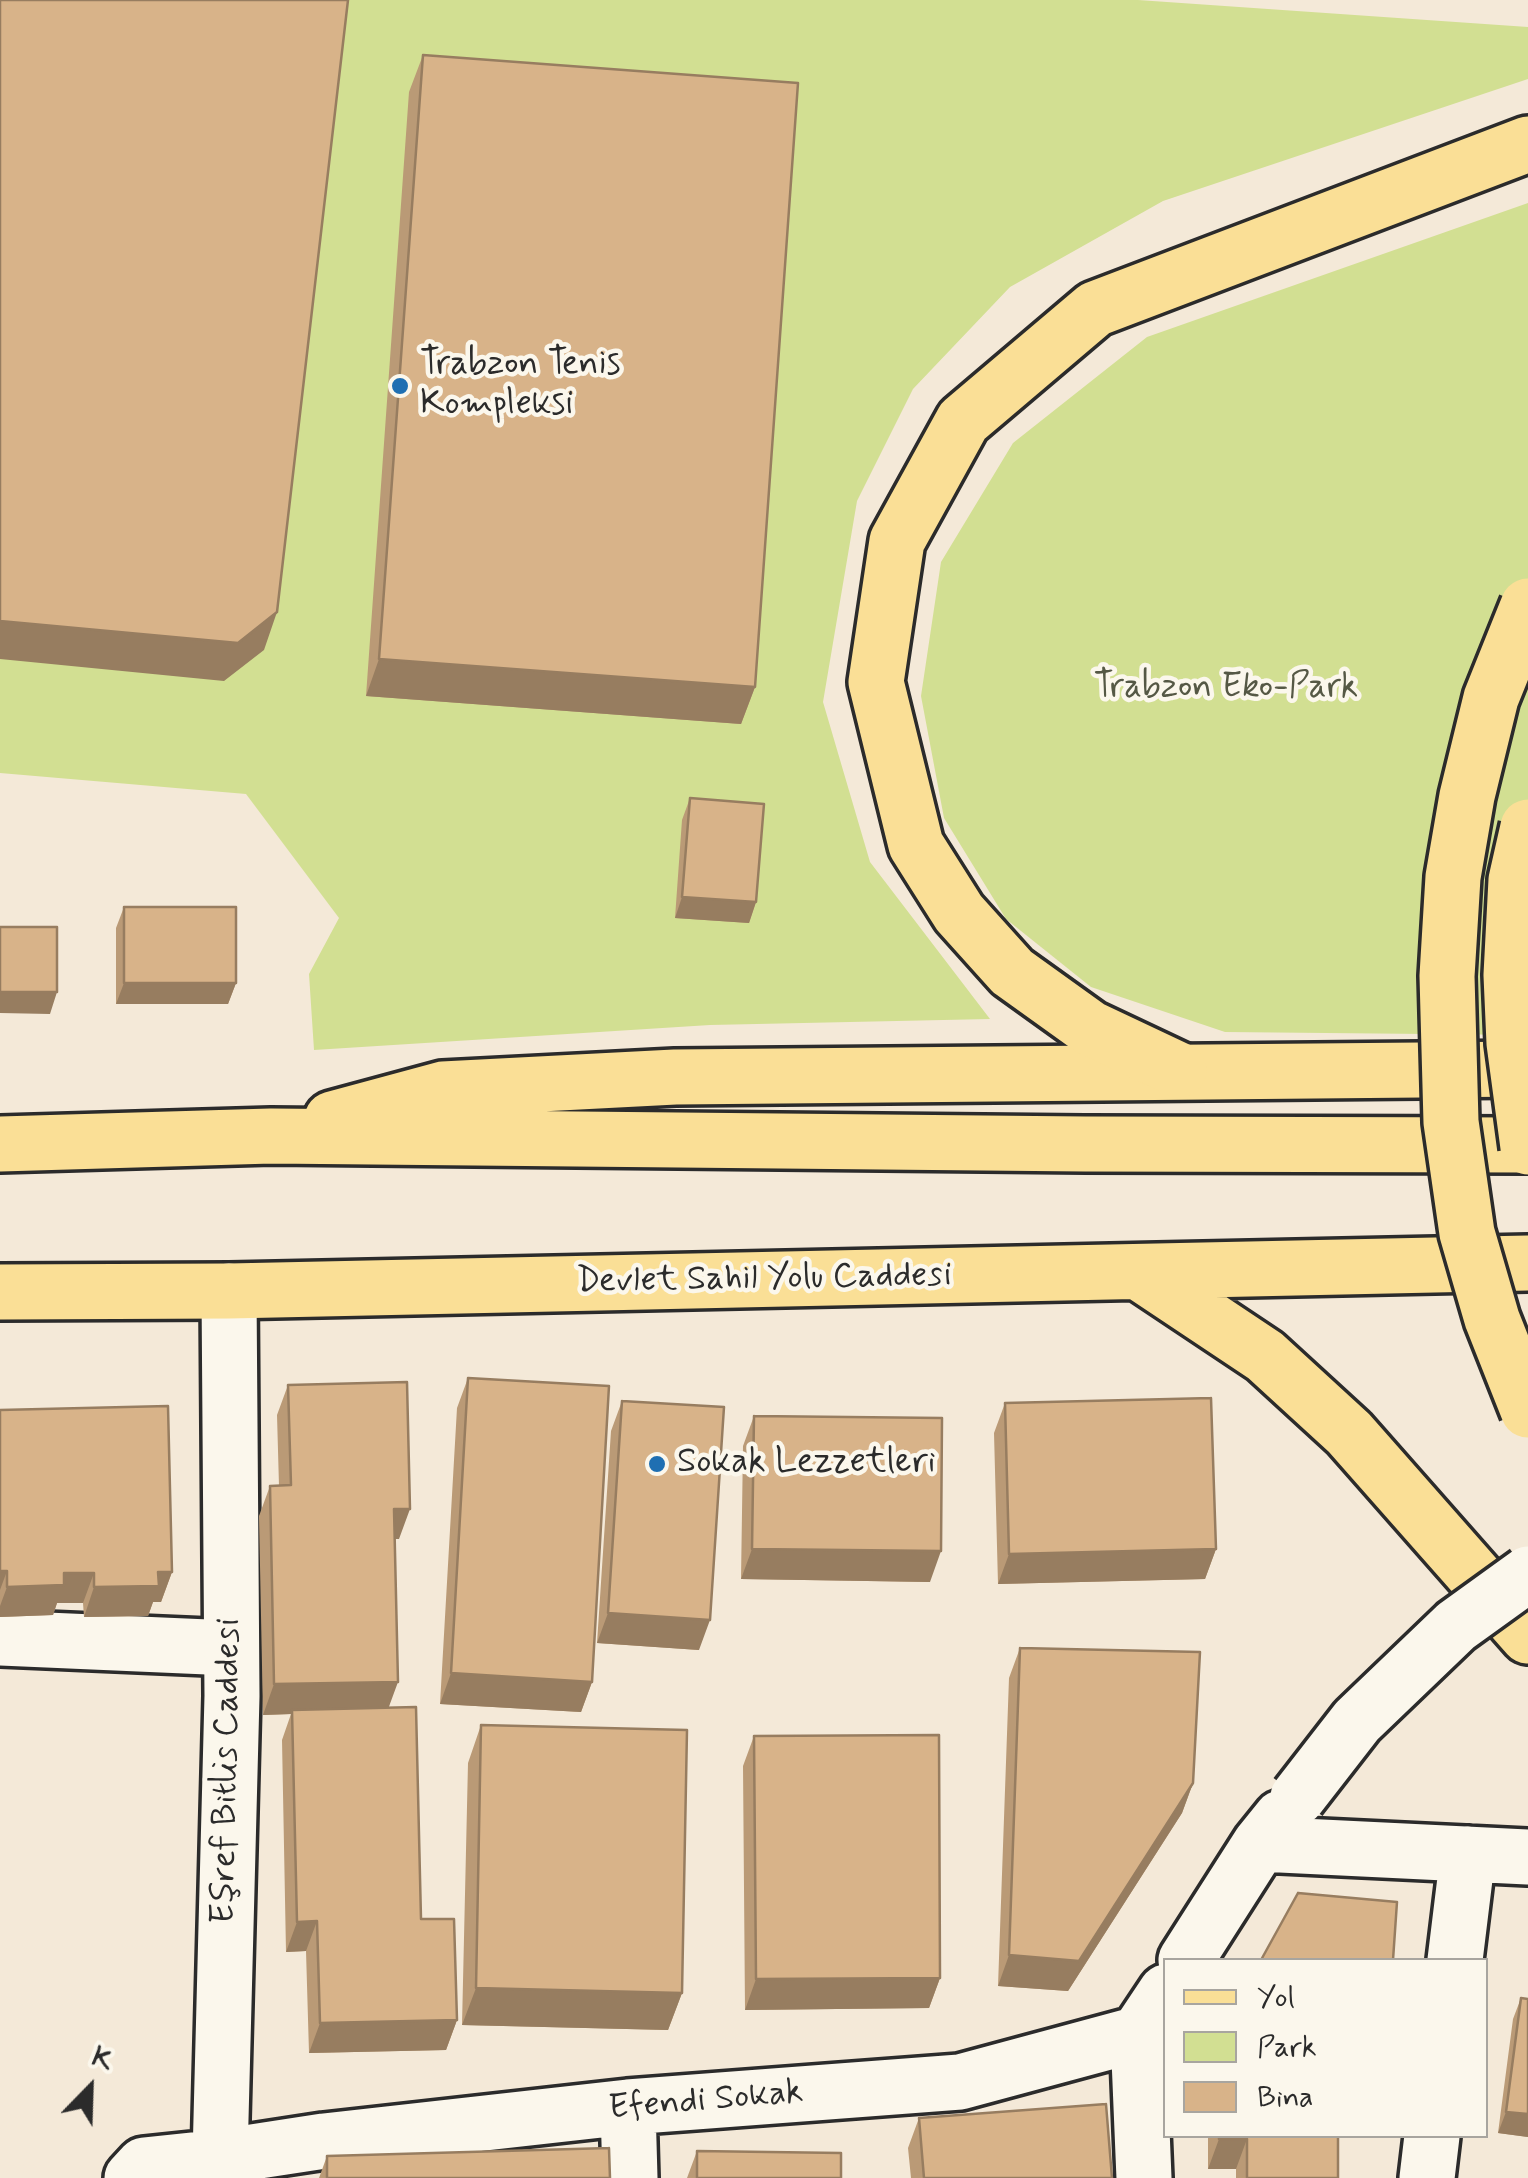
<!DOCTYPE html>
<html>
<head>
<meta charset="utf-8">
<style>
  body { margin:0 }
  #map { position:relative; width:1528px; height:2178px; overflow:hidden; background:#f4e9d8; font-family:Mynerve,sans-serif }
  canvas { display:block }
  .legend { position:absolute; left:1163px; top:1958px; width:325px; height:180px; box-sizing:border-box; background:#fbf7ec; border:2px solid #a8a59f; margin:0; padding:12px 18px; list-style:none; font-size:30px; color:#2b2b2b }
  .legend li { display:flex; align-items:center; gap:20px; height:50px }
  .legend b { width:50px; border:2px solid #a8a59f }
  .north { position:absolute; left:40px; top:2038px; width:100px; height:100px; -webkit-text-stroke:8px #fbf7ec; paint-order:stroke; rotate:23deg; font-size:28px; font-weight:700; line-height:40px; text-align:center; color:#2b2b2b }
  .north::after { content:''; display:block; margin:auto; width:35px; height:45px; background:#2b2b2b; clip-path:polygon(50% 0,100% 100%,50% 72%,0 100%) }
</style>
</head>
<body>
<div id="map">
<canvas width="1528" height="2178"></canvas>
<ul class="legend">
<li><b style="height:12px;background:#fadf96"></b>Yol</li>
<li><b style="height:28px;background:#d2df92"></b>Park</li>
<li><b style="height:28px;background:#d8b389"></b>Bina</li>
</ul>
<div class="north">K</div>
</div>
<script>
const context = document.querySelector('canvas').getContext('2d');
context.lineJoin = 'round';
function paint(path, color) { context.fillStyle = color; context.fill(path, 'evenodd'); }
const shape = rows => new Path2D(rows.map(r => 'M' + r).join(''));
function stroke(path, color, width, dash) { context.strokeStyle = color; context.lineWidth = width; context.lineCap = dash ? 'butt' : 'round'; context.setLineDash(dash || []); context.stroke(path); }
function label(font, color, halo, rows, align = 'center') {
  context.font = font + ' Mynerve,sans-serif'; context.lineWidth = 9; context.setLineDash([]); context.textBaseline = 'middle'; context.strokeStyle = halo; context.fillStyle = color; for (const [text, x, y, turn = 0] of rows) {
    context.save(); context.translate(x, y); context.rotate((+turn || 0) * Math.PI / 180); context.textAlign = isNaN(turn) ? turn : align; if (halo) context.strokeText(text, 0, 0); context.fillText(text, 0, 0); context.restore();
  }
}
paint(shape([
  [0,0,1138,0,1528,27,1528,79,1163,201,1010,287,913,389,857,501,823,702,870,862,990,1019,710,1025,314,1050,309,974,339,918,246,794,0,773],
  [1528,203,1528,1035,1225,1032,1091,987,1006,919,944,818,921,696,941,562,1013,443,1147,337]
]), '#d2df92');
const street = shape([
  [0,1638,231,1648],
  [1260,1844,1528,1857],
  [1186,1960,1260,1844,1281,1818],
  [1455,1960,1468,1854],
  [1138,2034,1144,2178],
  [628,2107,630,2178],
  [220,2157,324,2141,628,2107,960,2082,1138,2034,1166,1992],
  [1427,2178,1432,2136]
]);
const secondary = shape([
  [132,2178,144,2165,220,2157,232,1696,229,1291]
]);
const primary = shape([
  [332,1119,443,1089,675,1077,1528,1069],
  [0,1144,271,1136,1085,1144,1528,1145],
  [1139,1272,1265,1356,1349,1433,1528,1636],
  [0,1292,229,1291,1528,1263]
]);
const highway = shape([
  [1179,1070,1090,1028,1012,972,959,913,916,845,876,682,897,541,963,421,1095,309,1528,144]
]);
stroke(street, '#2b2b2b', 62);
stroke(secondary, '#2b2b2b', 62);
stroke(primary, '#2b2b2b', 62);
stroke(highway, '#2b2b2b', 62);
stroke(street, '#fbf7ec', 55);
stroke(secondary, '#fbf7ec', 55);
stroke(primary, '#fadf96', 55);
stroke(highway, '#fadf96', 55);
const streetBridge = shape([
  [1298,1797,1357,1721,1456,1626,1528,1574]
]);
const primaryBridge = shape([
  [1528,606,1491,698,1467,796,1453,877,1447,976,1451,1122,1467,1233,1492,1319,1528,1410],
  [1528,827,1516,880,1511,975,1514,1043,1528,1147]
]);
stroke(streetBridge, '#2b2b2b', 62, []);
stroke(primaryBridge, '#2b2b2b', 62, []);
stroke(streetBridge, '#fbf7ec', 55);
stroke(primaryBridge, '#fadf96', 55);
paint(shape([
  [423,55,755,687,741,724,366,696,409,92],
  [690,798,756,902,749,923,675,918,682,820],
  [124,907,236,983,228,1004,116,1004,116,928],
  [468,1378,592,1682,581,1712,440,1704,457,1408],
  [288,1385,399,1539,395,1539,389,1708,421,1919,457,2020,446,2050,309,2053,306,1951,286,1952,282,1740,291,1714,263,1715,259,1516,270,1486,279,1486,277,1415],
  [622,1401,699,1650,597,1643,611,1431],
  [1005,1403,1216,1549,1205,1579,998,1584,994,1433],
  [0,1410,172,1572,161,1602,153,1602,148,1616,84,1617,83,1603,57,1603,53,1615,0,1617],
  [754,1416,930,1582,741,1579,743,1446],
  [1020,1648,1193,1783,1182,1813,1068,1991,998,1986,1009,1678],
  [481,1725,682,1993,668,2030,462,2025,468,1763],
  [754,1736,940,1978,929,2008,745,2010,743,1766],
  [1521,1998,1528,1999,1528,2137,1498,2133,1513,2019],
  [919,2118,1112,2178,911,2178,908,2148],
  [1208,2136,1338,2136,1338,2178,1236,2178,1236,2169,1208,2169],
  [697,2151,841,2178,687,2178],
  [327,2156,610,2178,319,2178]
]), '#ba9a76');
paint(shape([
  [277,612,264,650,224,681,0,659,0,621],
  [379,659,755,687,741,724,366,696],
  [682,897,756,902,749,923,675,918],
  [124,983,236,983,228,1004,116,1004],
  [0,992,57,992,50,1014,0,1013],
  [394,1509,410,1509,399,1539,383,1539],
  [752,1549,941,1551,930,1582,741,1579],
  [1216,1549,1205,1579,998,1584,1009,1554],
  [0,1571,7,1571,0,1590],
  [158,1572,172,1572,161,1602,153,1602,148,1616,84,1617,94,1587],
  [64,1573,94,1573,83,1603,57,1603,53,1615,0,1617,0,1606,7,1587],
  [608,1613,710,1620,699,1650,597,1643],
  [451,1673,592,1682,581,1712,440,1704],
  [398,1682,387,1712,292,1710,291,1714,263,1715,274,1684],
  [1193,1783,1182,1813,1068,1991,998,1986,1009,1955],
  [317,1921,306,1951,286,1952,297,1922],
  [940,1978,929,2008,745,2010,756,1979],
  [476,1988,682,1993,668,2030,462,2025],
  [457,2020,446,2050,309,2053,320,2023],
  [1506,2112,1528,2114,1528,2137,1498,2133],
  [1219,2139,1247,2139,1236,2169,1208,2169]
]), '#977d60');
const building = shape([
  [0,0,348,0,277,612,238,643,0,621,0,0],
  [423,55,798,83,755,687,379,659,423,55],
  [690,798,764,804,756,902,682,897,690,798],
  [124,907,236,907,236,983,124,983,124,907],
  [0,927,57,927,57,992,0,992,0,927],
  [468,1378,609,1386,592,1682,451,1673,468,1378],
  [407,1382,410,1509,394,1509,398,1682,274,1684,270,1486,291,1485,288,1385,407,1382],
  [1211,1398,1216,1549,1009,1554,1005,1403,1211,1398],
  [622,1401,724,1407,710,1620,608,1613,622,1401],
  [168,1406,172,1572,158,1572,159,1586,94,1587,94,1573,64,1573,64,1585,7,1587,7,1571,0,1571,0,1410,168,1406],
  [754,1416,942,1418,941,1551,752,1549,754,1416],
  [1020,1648,1200,1652,1193,1783,1079,1961,1009,1955,1020,1648],
  [416,1707,421,1919,454,1919,457,2020,320,2023,317,1921,297,1922,292,1710,416,1707],
  [481,1725,687,1730,682,1993,476,1988,481,1725],
  [939,1735,940,1978,756,1979,754,1736,939,1735],
  [1298,1893,1397,1902,1393,1960,1261,1960,1298,1893],
  [1521,1998,1528,1999,1528,2114,1506,2112,1521,1998],
  [1106,2104,1112,2178,924,2178,919,2118,1106,2104],
  [1219,2136,1338,2136,1338,2178,1247,2178,1247,2139,1219,2139,1219,2136],
  [609,2148,610,2178,327,2178,327,2156,609,2148],
  [697,2151,841,2153,841,2178,697,2178,697,2151]
]);
paint(building, '#d8b389');
stroke(building, '#977d60', 2.5);
for (const [x, y, r, color] of [
  [400,386,10,"#1f6fb2"],
  [657,1464,10,"#1f6fb2"]
]) { const dot = new Path2D(); dot.arc(x, y, r, 0, 2 * Math.PI); context.fillStyle = color; context.fill(dot); stroke(dot, '#fbf7ec', 4); }
label('35px', '#2b2b2b', '#fbf7ec', [
  ["Trabzon Tenis",420,366],
  ["Kompleksi",420,406],
  ["Sokak Lezzetleri",677,1464]
], 'left');
label('35px', '#555845', '#fbf7ec', [
  ["Trabzon Eko-Park",1226,689]
]);
label('35px', '#2b2b2b', '#fbf7ec', [
  ["Devlet Sahil Yolu Caddesi",764,1280,-1],
  ["Eşref Bitlis Caddesi",228,1771,-89],
  ["Efendi Sokak",706,2102,-5]
]);
</script>
</body>
</html>
